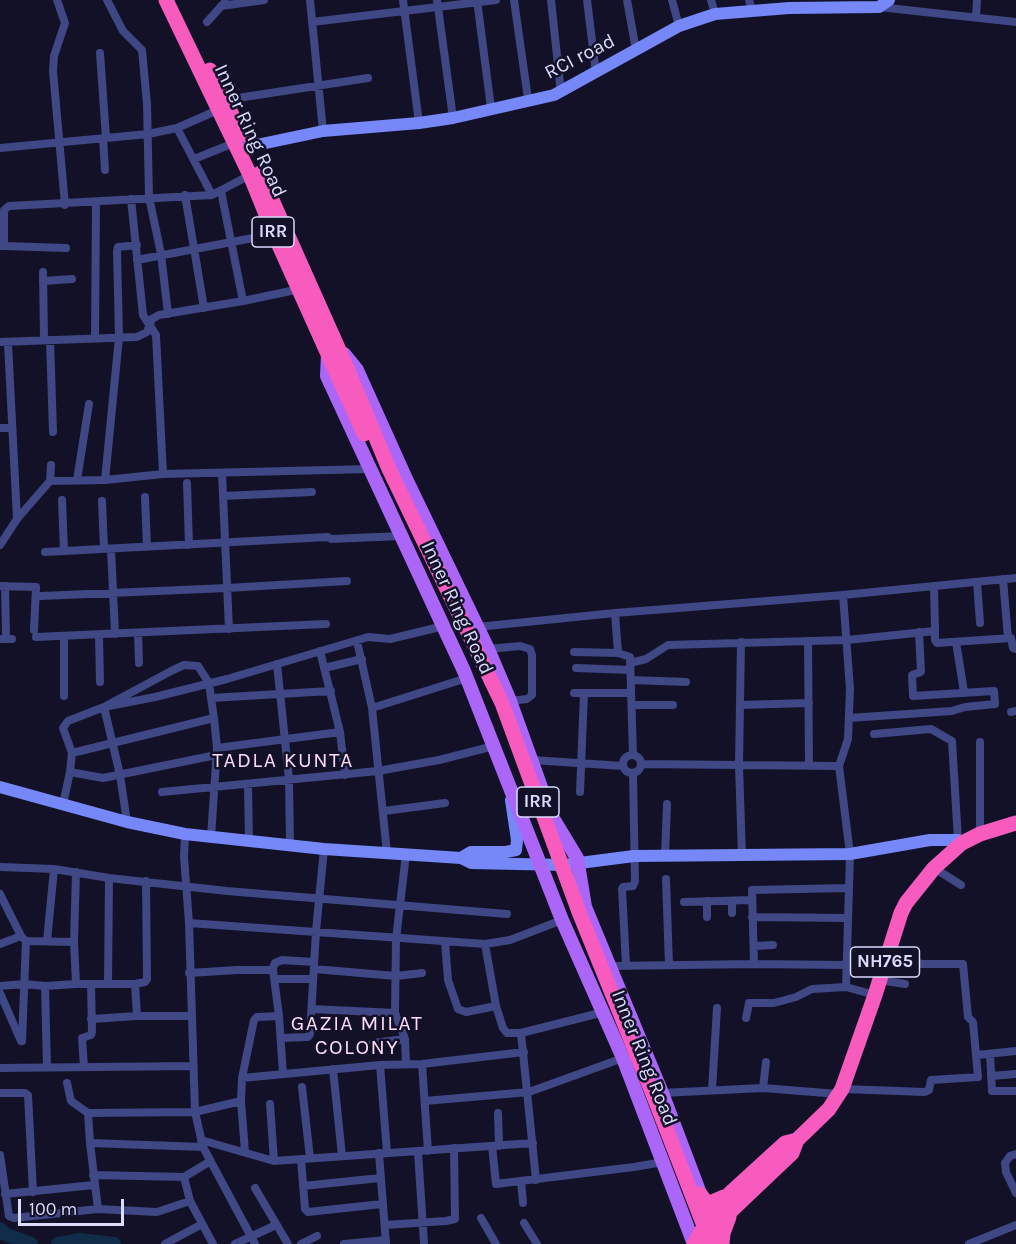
<!DOCTYPE html>
<html>
<head>
<meta charset="utf-8">
<style>
  body { margin:0 }
  #map { position:relative; width:1016px; height:1244px; overflow:hidden; background:#121128; font-family:Karla,sans-serif }
  canvas { display:block }
  .scale { position:absolute; left:18px; top:1199px; width:106px; height:27px; box-sizing:border-box; border:3px solid #dadbfd; border-top:0; padding-left:8px; font-size:18px; line-height:21px; white-space:nowrap; color:#dadbfd; -webkit-text-stroke:4px #121128; paint-order:stroke }
</style>
</head>
<body>
<div id="map">
<canvas width="1016" height="1244"></canvas>
<div class="scale">100 m</div>
</div>
<script>
const context = document.querySelector('canvas').getContext('2d');
context.lineJoin = 'round';
const shape = rows => new Path2D(rows.map(r => 'M' + r).join(''));
function stroke(path, color, width, dash) { context.strokeStyle = color; context.lineWidth = width; context.lineCap = dash ? 'butt' : 'round'; context.setLineDash(dash || []); context.stroke(path); }
function label(font, color, halo, rows, align = 'center') {
  context.font = font + ' Karla,sans-serif'; context.lineWidth = 5; context.setLineDash([]); context.textBaseline = 'middle'; context.strokeStyle = halo; context.fillStyle = color; for (const [text, x, y, turn = 0] of rows) {
    context.save(); context.translate(x, y); context.rotate((+turn || 0) * Math.PI / 180); context.textAlign = isNaN(turn) ? turn : align; if (halo) context.strokeText(text, 0, 0); context.fillText(text, 0, 0); context.restore();
  }
}
stroke(shape([
  [0,1229,5,1234,31,1244],
  [58,1244,80,1240,114,1244]
]), '#0f2d49', 14);
stroke(shape([
  [57,0,65,23,54,56,53,71,65,205],
  [107,0,123,31,142,50,147,104,149,197,161,254,168,314],
  [310,0,323,131],
  [403,0,419,123],
  [437,0,453,118],
  [477,0,491,108],
  [514,0,528,99],
  [551,0,561,93],
  [587,0,596,73],
  [627,0,636,50],
  [672,0,679,26],
  [711,0,715,14],
  [749,0,752,11],
  [221,6,264,0],
  [879,7,1016,22],
  [976,17,977,0],
  [207,22,225,2],
  [312,22,496,0],
  [100,53,106,138],
  [225,100,368,78],
  [177,128,212,195],
  [103,138,105,170],
  [0,148,148,134,177,128,218,110],
  [194,159,234,143],
  [221,191,243,301],
  [185,195,204,308],
  [131,199,143,315,156,335,163,474],
  [0,246,4,246,4,210,9,206,212,195,250,175],
  [4,246,66,248],
  [137,260,274,234],
  [43,272,44,340],
  [43,281,72,279],
  [95,338,96,202],
  [50,340,53,432],
  [0,342,137,337,147,332,152,319,159,315,243,301,300,289],
  [8,343,17,519],
  [0,428,12,428],
  [222,473,229,629],
  [77,480,89,404],
  [105,480,119,337,117,251,118,247,137,245],
  [50,481,105,480,163,474,370,469],
  [187,483,189,545],
  [223,496,312,492],
  [145,497,147,547],
  [62,500,64,551],
  [102,501,104,549],
  [0,545,17,519,50,481,51,465],
  [111,549,115,634],
  [45,552,328,537,331,539,401,536],
  [1003,579,1008,638],
  [977,582,980,623],
  [0,586,36,587,34,630],
  [5,586,6,634],
  [934,586,935,631],
  [843,595,850,689,848,739,839,766,850,854,846,987,875,995],
  [41,596,227,588,347,581],
  [615,613,618,653,630,657,633,755],
  [477,627,615,613,843,595,1016,578],
  [138,633,139,663],
  [99,635,100,682],
  [64,636,64,696],
  [36,637,326,624],
  [0,639,12,639],
  [357,641,372,708,387,853],
  [808,641,809,765],
  [741,642,739,765,742,856],
  [956,642,964,692],
  [488,649,520,646,530,649,532,655,532,695,527,699,510,701],
  [320,651,340,732,345,775],
  [574,652,618,653],
  [630,663,646,659,668,645,847,640,935,631,935,640,937,643,1011,638,1013,648,1016,649],
  [277,664,289,779,290,845],
  [324,668,362,659],
  [576,668,630,670],
  [631,680,686,682],
  [574,693,631,693],
  [211,698,331,691],
  [632,705,673,705],
  [740,705,809,703],
  [372,708,467,678],
  [1011,712,1016,711],
  [849,718,952,711,965,707,995,704,994,691,913,696,912,675,921,672,919,632],
  [874,734,931,729,952,741,958,840],
  [217,748,340,732],
  '623 764a9 9 0 1 1 18 0a9 9 0 1 1-18 0Z',
  [532,760,623,766],
  [641,764,839,766],
  [70,772,103,778,216,755],
  [248,784,249,841],
  [162,792,378,771,439,760,494,746],
  [580,792,584,693],
  [63,804,70,772,72,753],
  [384,811,445,803],
  [127,822,120,775,104,707,155,697,227,679,368,637,390,639,444,626],
  [980,834,980,742],
  [211,837,217,748,214,718,211,698,209,683,198,666,184,665,173,670,104,707,68,721,63,728,72,753,214,718],
  [406,854,396,939,395,1013,405,1039,406,1063],
  [665,856,667,804],
  [0,867,54,869,109,878,227,891,507,914],
  [934,868,961,885],
  [76,872,74,942,76,984],
  [666,879,669,965],
  [0,894,21,936,26,941,22,1041],
  [707,901,707,917],
  [732,901,732,913],
  [684,902,752,900],
  [752,917,847,918],
  [189,923,485,944,510,940,562,920],
  [26,941,74,942],
  [47,941,54,869],
  [445,942,448,980,458,1009,466,1012,496,1006],
  [0,944,21,936],
  [485,944,496,1006,503,1028,507,1033,521,1033,536,1180],
  [754,946,773,945],
  [754,964,752,890,848,888],
  [626,965,622,889,623,887,633,886,635,881,633,773],
  [611,966,754,964,846,965],
  [314,969,396,976,422,973],
  [272,970,275,963,282,960,314,962],
  [189,973,237,970,273,970,279,1016,283,1074],
  [275,979,313,979],
  [879,980,905,984],
  [108,984,109,878],
  [135,984,137,1016],
  [0,986,24,984,45,986,47,1068],
  [45,986,76,984,135,984,145,982,147,979,146,881],
  [0,993,21,1041],
  [312,1009,395,1013],
  [746,1018,749,1003,774,1003,796,997,812,989,846,987],
  [91,1019,137,1016,192,1016],
  [521,1033,604,1012],
  [281,1038,308,1037,310,1034,316,931,324,849],
  [373,1043,405,1039],
  [990,1054,992,1091,1016,1091],
  [977,1055,1016,1051],
  [422,1064,428,1151],
  [380,1065,387,1153],
  [84,1067,82,1038,91,1035,92,1032,91,984],
  [0,1068,193,1066],
  [333,1069,342,1156],
  [991,1076,1016,1074],
  [242,1078,380,1065,422,1064,524,1052],
  [67,1083,71,1101,88,1113,90,1143,98,1209],
  [302,1087,310,1158],
  [763,1088,766,1062],
  [842,1089,925,1092,929,1090,931,1080,978,1077,973,1022,968,1017,963,964,922,964,887,953],
  [712,1090,717,1008],
  [0,1093,25,1093,28,1095,33,1192],
  [662,1093,763,1088,838,1094],
  [241,1101,245,1152],
  [425,1101,529,1092,623,1058],
  [270,1104,274,1161],
  [88,1113,195,1112,189,923,184,857,185,834],
  [498,1113,499,1146],
  [201,1140,274,1161,533,1143],
  [90,1143,203,1147,195,1112,241,1101,242,1078,254,1020,257,1017,279,1016],
  [492,1146,496,1184,634,1167,663,1162],
  [203,1147,255,1244],
  [418,1152,424,1243],
  [379,1153,386,1244],
  [1016,1154,1010,1156,1005,1163,1006,1172,1016,1193],
  [0,1155,9,1216,14,1218,98,1209,157,1212,190,1201],
  [301,1159,305,1209,308,1212,382,1204],
  [93,1175,184,1177,209,1162],
  [184,1177,190,1201,213,1244],
  [521,1181,523,1203],
  [303,1186,380,1178],
  [255,1188,288,1244],
  [5,1194,94,1185],
  [481,1218,496,1244],
  [524,1223,537,1244],
  [385,1225,446,1221,455,1219,454,1148],
  [165,1244,202,1224],
  [235,1244,276,1225],
  [301,1244,317,1236],
  [344,1244,386,1240],
  [969,1244,1016,1225]
]), '#3f4784', 8);
stroke(shape([
  [247,147,323,131,419,123,453,118,554,95,679,26,715,14,789,8,879,7,889,0],
  [0,787,127,822,185,834,324,849,461,858,471,863,564,865,634,856,850,854,930,840,958,840,962,843],
  [461,858,471,852,506,852,516,850,517,840,511,800]
]), '#7687f8', 12);
stroke(shape([
  [328,354,327,376,464,671,562,920,623,1058,694,1244],
  [344,354,357,370,407,481,488,649,510,701,551,815,577,858,585,907,662,1093,704,1204]
]), '#ab66f8', 14);
stroke(shape([
  [166,0,250,175,274,234,336,372],
  [210,70,242,135],
  [260,173,347,368],
  [700,1194,707,1203,710,1203,724,1197],
  [694,1244,716,1206,785,1143,797,1140],
  [706,1244,715,1229,733,1209,792,1153,797,1140,829,1109,842,1089,875,995,901,913,906,903,934,868,962,843,980,834,1016,823],
  [722,1244,723,1233,729,1217]
]), '#f75bbe', 15);
stroke(shape([
  [347,368,389,469,502,703,579,912,652,1092,711,1244],
  [336,372,364,434]
]), '#f75bbe', 15);
for (const [x, y, w] of [
  [273,232,42],
  [538,802,42],
  [885,962,69]
]) { const box = new Path2D(); box.roundRect(x - w / 2, y - 15, w, 30, 4.5); context.fillStyle = '#121128'; context.fill(box); stroke(box, '#dadbfd', 1.5); }
label('bold 18px', '#dadbfd', null, [
  ["IRR",273,232],
  ["IRR",538,802],
  ["NH765",885,962]
]);
label('20px', '#dadbfd', '#121128', [
  ["RCI road",580,57,-27],
  ["Inner Ring Road",250,131,65],
  ["Inner Ring Road",457,608,65],
  ["Inner Ring Road",644,1058,68]
]);
context.letterSpacing = '1.5px';
label('21px', '#fddcf6', '#121128', [
  ["TADLA KUNTA",283,761],
  ["GAZIA MILAT",357,1024],
  ["COLONY",357,1048]
]);
context.letterSpacing = '0px';
</script>
</body>
</html>
